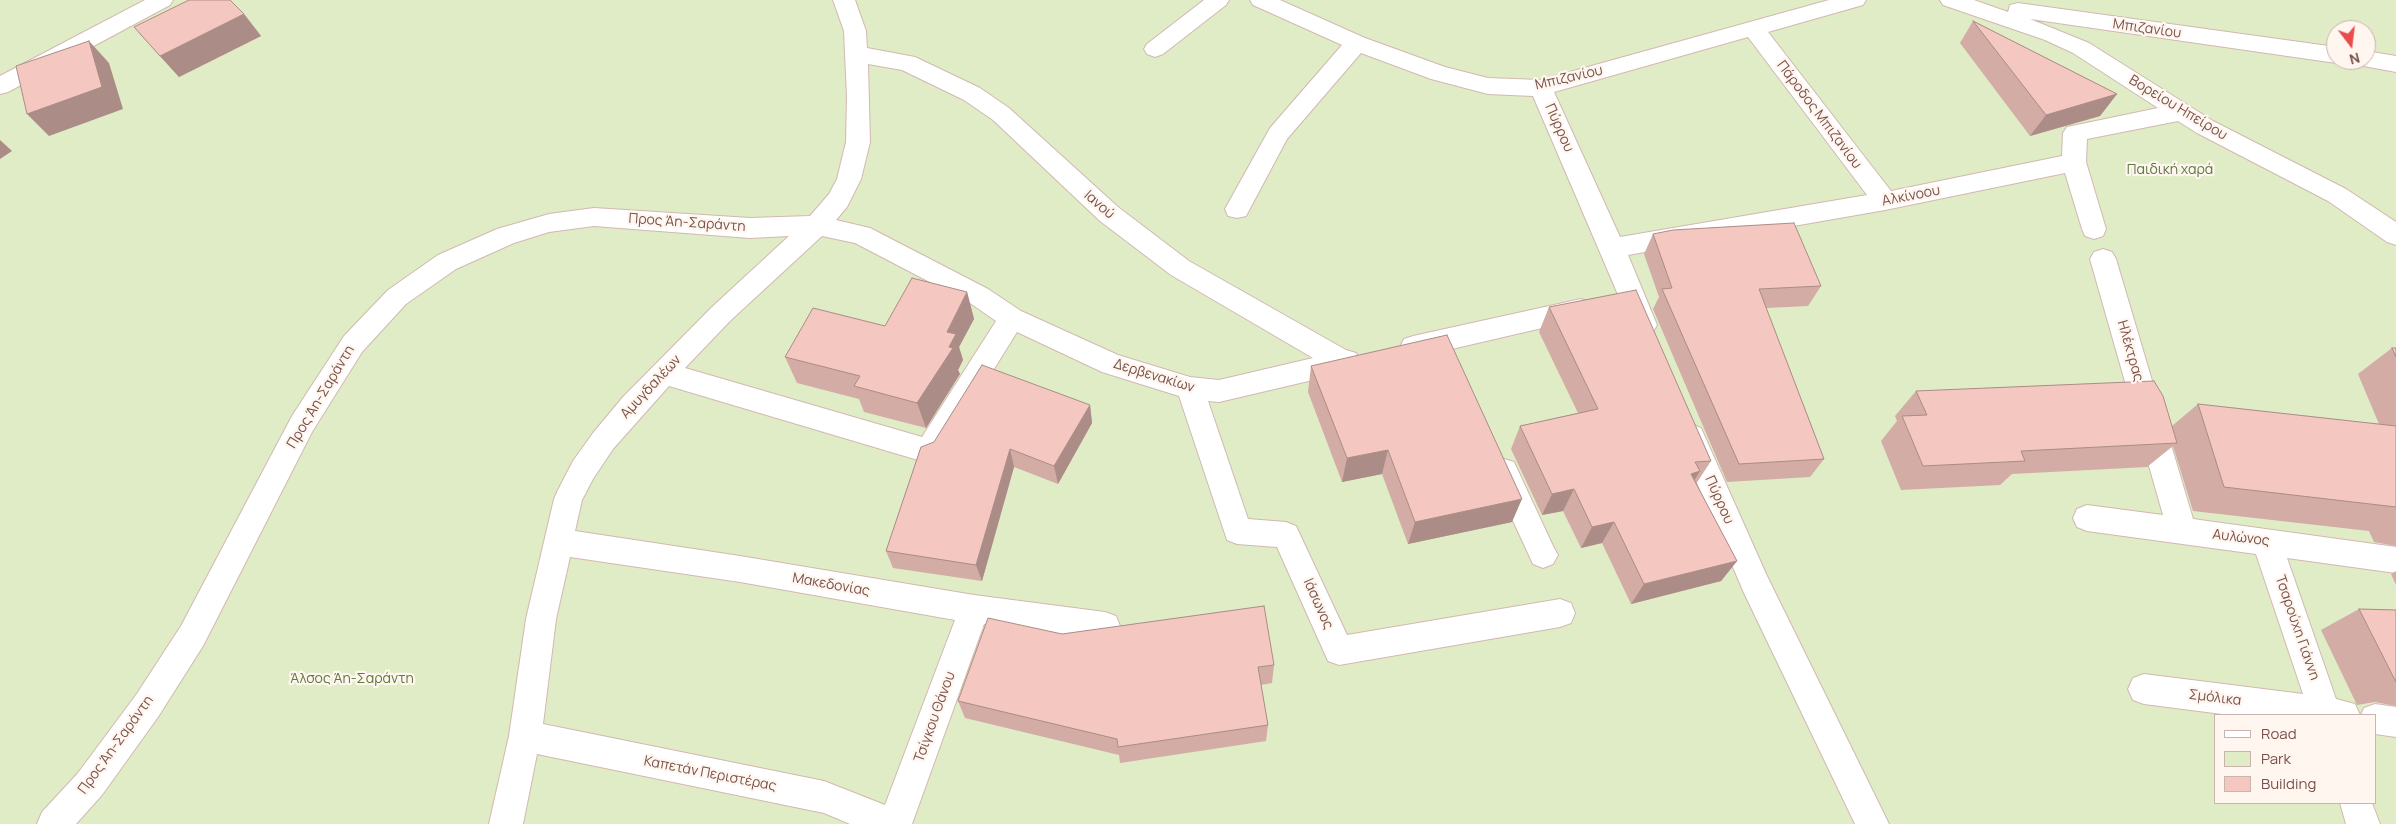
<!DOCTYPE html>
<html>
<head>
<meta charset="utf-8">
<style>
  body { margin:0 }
  #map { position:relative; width:2396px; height:824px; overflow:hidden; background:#fdf1e9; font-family:Manrope,sans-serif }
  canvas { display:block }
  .legend { position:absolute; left:2214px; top:714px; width:162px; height:90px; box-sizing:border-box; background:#fff6f0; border:1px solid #c9b4ae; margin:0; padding:6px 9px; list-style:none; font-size:15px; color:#79514b }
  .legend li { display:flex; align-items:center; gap:10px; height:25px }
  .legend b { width:25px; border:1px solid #c9b4ae }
  .north { position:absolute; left:2326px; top:20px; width:50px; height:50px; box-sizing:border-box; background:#fff6f0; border:1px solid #c9b4ae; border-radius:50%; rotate:165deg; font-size:14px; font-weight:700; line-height:20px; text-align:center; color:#79514b }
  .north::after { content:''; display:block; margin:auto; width:18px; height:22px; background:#ea4c4e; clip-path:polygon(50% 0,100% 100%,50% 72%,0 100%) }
</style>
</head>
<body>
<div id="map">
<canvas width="2396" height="824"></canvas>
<ul class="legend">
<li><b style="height:6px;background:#fff"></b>Road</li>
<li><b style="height:14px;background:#dfecc6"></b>Park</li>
<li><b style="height:14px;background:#f4c8c0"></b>Building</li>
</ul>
<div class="north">N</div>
</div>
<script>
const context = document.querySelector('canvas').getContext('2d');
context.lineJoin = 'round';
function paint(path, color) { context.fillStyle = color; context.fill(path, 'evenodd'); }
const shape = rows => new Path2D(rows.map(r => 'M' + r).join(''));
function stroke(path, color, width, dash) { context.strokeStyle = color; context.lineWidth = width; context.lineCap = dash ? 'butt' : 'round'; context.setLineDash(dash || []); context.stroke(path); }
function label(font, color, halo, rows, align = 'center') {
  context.font = font + ' Manrope,sans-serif'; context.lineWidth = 4.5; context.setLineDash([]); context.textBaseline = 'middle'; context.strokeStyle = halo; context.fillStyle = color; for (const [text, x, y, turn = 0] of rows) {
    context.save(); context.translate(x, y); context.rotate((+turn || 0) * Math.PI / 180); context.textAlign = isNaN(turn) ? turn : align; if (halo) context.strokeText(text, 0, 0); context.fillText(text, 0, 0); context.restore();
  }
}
paint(shape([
  [0,0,2396,0,2396,824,0,824],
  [2336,30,2366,30,2366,60,2336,60],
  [2215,715,2375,715,2375,803,2215,803]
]), '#dfecc6');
const minor = shape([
  [145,0,173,0,170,5,8,92,0,94,0,76,145,0],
  [833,0,855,0,866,31,867,48,915,57,980,88,1009,108,1118,207,1189,261,1346,350,1356,353,1360,361,1356,369,1347,372,1219,402,1208,401,1248,519,1286,522,1296,526,1347,635,1560,599,1571,603,1575,613,1571,623,1560,627,1339,665,1328,661,1277,547,1237,544,1227,540,1179,396,1102,372,1017,332,938,459,928,463,669,386,613,449,593,479,582,500,575,531,740,556,974,595,1105,612,1116,616,1120,626,1116,636,1105,640,984,624,912,824,850,824,824,813,537,754,523,824,489,824,509,736,526,619,554,499,558,490,573,461,593,433,623,397,712,307,789,236,750,238,594,226,549,232,514,243,456,269,406,304,362,352,312,432,203,646,158,717,102,795,76,824,37,824,42,812,78,773,136,695,181,626,292,416,344,336,388,290,438,255,497,229,549,214,594,208,750,218,810,216,829,194,837,179,846,142,847,97,844,31,833,0],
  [868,64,902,70,964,100,993,120,1100,221,1171,275,1313,358,1219,380,1190,377,1118,355,1021,311,988,289,870,228,836,220,847,207,861,179,870,142,868,64],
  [822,236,855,243,970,303,996,321,922,437,685,368,730,321,822,236],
  [570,557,740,582,955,620,885,805,824,781,543,724,556,619,570,557],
  [1204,0,1229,0,1226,5,1163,54,1155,57,1147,54,1144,49,1147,44,1204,0],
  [1250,0,1280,0,1365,38,1445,67,1488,78,1541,80,1829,0,1866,0,1863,5,1768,32,1891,191,2062,156,2063,133,2067,127,2158,108,2073,53,2045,40,1943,5,1940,0,1974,0,2008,12,2010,5,2018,3,2336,47,2336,60,2344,60,2336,63,2030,19,2089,43,2213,121,2346,189,2396,222,2396,245,2387,242,2328,201,2197,133,2178,121,2087,139,2086,162,2106,229,2103,236,2094,239,2085,236,2082,229,2065,173,1885,210,1628,255,1657,325,1653,332,1644,336,1635,332,1631,325,1533,96,1488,94,1431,79,1361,53,1287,139,1246,216,1237,218,1228,216,1225,209,1270,128,1342,45,1253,5,1250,0],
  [1748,37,1867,195,1620,237,1554,92,1748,37],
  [2366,51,2396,56,2396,72,2358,65,2355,60,2366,60,2366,51],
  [2103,249,2112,252,2116,259,2193,519,2396,547,2396,573,2287,558,2336,699,2355,704,2360,715,2230,715,2144,704,2133,700,2128,689,2133,678,2144,674,2303,694,2256,554,2087,531,2077,527,2073,518,2077,509,2087,505,2163,515,2090,259,2094,252,2103,249],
  [1581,299,1590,302,1594,309,1590,316,1581,319,1413,358,1404,355,1400,347,1404,339,1413,336,1581,299],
  [1691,424,1701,428,1767,576,1889,824,1855,824,1744,593,1677,436,1681,428,1691,424],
  [1504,459,1514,462,1553,546,1558,555,1553,564,1543,568,1533,564,1490,471,1494,462,1504,459],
  [2375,704,2396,707,2396,737,2375,734,2375,715,2361,715,2364,708,2375,704],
  [2340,803,2372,803,2380,824,2346,824,2340,803]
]);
stroke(minor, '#d3b8b1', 2);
paint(minor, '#fff');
paint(shape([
  [244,14,261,36,179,77,134,27],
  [1973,21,2117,94,2100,116,2030,136,1960,43],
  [1653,234,1821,286,1808,306,1766,308,1824,459,1810,477,1727,482,1653,309,1659,297,1644,254],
  [967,292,974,319,959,347,963,360,958,370,960,374,926,428,864,412,859,399,797,383,785,357,885,326],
  [1549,307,1711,461,1696,484,1737,561,1721,581,1631,604,1602,543,1581,548,1563,511,1542,515,1511,449,1520,426,1578,413,1539,332],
  [2392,348,2396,348,2396,546,2374,542,2369,531,2193,511,2173,446,2147,467,2012,474,2000,485,1901,490,1881,441,1897,421,1895,416,1916,391,2172,426,2198,404,2379,424,2358,374],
  [1311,366,1512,522,1408,544,1382,474,1342,482,1308,392],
  [1090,405,1092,423,1058,484,1014,467,982,581,893,568,886,551,921,447],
  [2396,571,2396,585,2391,574],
  [2359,609,2396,610,2396,706,2375,702,2357,705,2321,630],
  [1062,634,1274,665,1272,683,1261,685,1268,725,1266,741,1120,763,1119,755,965,718,958,701]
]), '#d2aca5');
paint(shape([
  [244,14,261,36,179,77,160,56],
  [89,41,109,63,123,109,49,136,27,114],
  [2117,94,2100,116,2030,136,2046,115],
  [0,140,12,151,0,159],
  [967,292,974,319,959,347,963,360,958,370,960,374,926,428,917,403,947,332],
  [1090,405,1092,423,1058,484,1054,466],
  [1010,449,1014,467,982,581,976,565],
  [1388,450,1382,474,1342,482,1347,458],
  [1700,471,1686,494,1691,474],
  [1574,489,1563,511,1542,515,1552,494],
  [1522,499,1512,522,1408,544,1415,522],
  [1614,522,1602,543,1581,548,1592,527],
  [1737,561,1721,581,1631,604,1644,584]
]), '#ab8c86');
const building = shape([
  [189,0,230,0,244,14,160,56,134,27,189,0],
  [1973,21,2117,94,2046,115,1973,21],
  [89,41,102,87,27,114,16,66,89,41],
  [1794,223,1821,286,1759,289,1824,459,1739,464,1662,289,1672,288,1653,234,1673,230,1794,223],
  [912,278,967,292,947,332,956,334,949,347,953,348,917,403,854,386,860,376,785,357,813,308,885,326,912,278],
  [1636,290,1711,461,1695,462,1700,471,1691,474,1737,561,1644,584,1614,522,1592,527,1574,489,1552,494,1520,426,1598,409,1549,307,1636,290],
  [1447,335,1522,499,1415,522,1388,450,1347,458,1311,366,1447,335],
  [2392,348,2396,348,2396,357,2392,348],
  [982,365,1090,405,1054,466,1010,449,976,565,886,551,921,447,934,442,982,365],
  [2154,381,2163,396,2177,443,2021,451,2025,461,1923,466,1902,416,1927,415,1916,391,2154,381],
  [2198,404,2396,426,2396,507,2224,487,2198,404],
  [1264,606,1274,665,1258,667,1268,725,1118,747,1117,739,958,701,988,618,1062,634,1264,606],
  [2359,609,2396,610,2396,682,2359,609]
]);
paint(building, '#f4c8c0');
stroke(building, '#ab8c86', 1);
label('14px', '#79514b', '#fff6f0', [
  ["Μπιζανίου",2147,29,8],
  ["Μπιζανίου",1569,78,-13],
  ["Βορείου Ηπείρου",2178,108,31],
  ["Πάροδος Μπιζανίου",1819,115,53],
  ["Πύρρου",1559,128,66],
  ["Αλκίνοου",1911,196,-11],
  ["Ιανού",1099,205,41],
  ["Προς Άη-Σαράντη",687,223,4],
  ["Ηλέκτρας",2130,351,74],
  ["Δερβενακίων",1154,376,17],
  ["Αμυγδαλέων",651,387,-47],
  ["Προς Άη-Σαράντη",321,397,-59],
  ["Πύρρου",1719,500,66],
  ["Αυλώνος",2241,538,7],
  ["Μακεδονίας",831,585,10],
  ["Ιάσωνος",1318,604,66],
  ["Τσαρούχη Γιάννη",2297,628,71],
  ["Σμόλικα",2215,698,7],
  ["Τσίγκου Θάνου",935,717,-70],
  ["Προς Άη-Σαράντη",116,745,-54],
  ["Καπετάν Περιστέρας",710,774,11]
]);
label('14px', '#5e7a40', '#fff6f0', [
  ["Παιδική χαρά",2170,170],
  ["Άλσος Άη-Σαράντη",352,679]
]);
</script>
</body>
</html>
